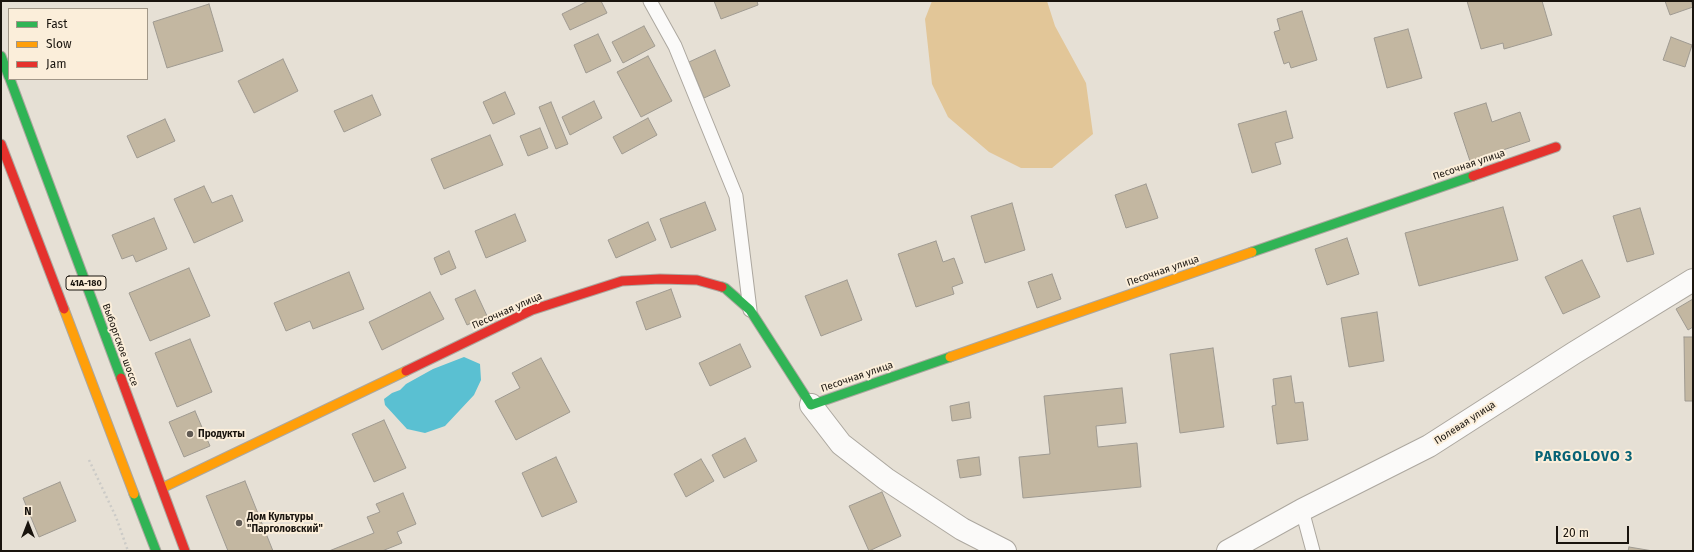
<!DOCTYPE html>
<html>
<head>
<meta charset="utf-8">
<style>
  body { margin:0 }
  #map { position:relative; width:1694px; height:552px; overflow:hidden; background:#e6e0d5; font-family:"Fira Sans",sans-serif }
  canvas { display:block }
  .frame { position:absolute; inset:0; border:2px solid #19140e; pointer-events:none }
  .legend { position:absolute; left:8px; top:8px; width:140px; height:72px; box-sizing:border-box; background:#fbeeda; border:1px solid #a19788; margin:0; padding:5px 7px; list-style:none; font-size:12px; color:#19140e }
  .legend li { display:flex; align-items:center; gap:8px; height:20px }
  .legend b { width:20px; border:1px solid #a19788 }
  .north { position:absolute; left:8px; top:504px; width:40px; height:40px; -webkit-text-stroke:3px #fbeeda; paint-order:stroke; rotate:0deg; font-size:11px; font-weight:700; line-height:16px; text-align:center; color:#19140e }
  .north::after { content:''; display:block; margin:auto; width:14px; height:18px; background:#19140e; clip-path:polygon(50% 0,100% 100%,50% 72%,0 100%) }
  .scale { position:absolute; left:1556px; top:526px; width:73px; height:18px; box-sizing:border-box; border:2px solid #19140e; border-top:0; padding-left:5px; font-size:12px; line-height:14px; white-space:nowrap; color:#19140e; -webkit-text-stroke:3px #fbeeda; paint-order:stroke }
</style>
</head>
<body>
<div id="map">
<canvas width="1694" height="552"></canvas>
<div class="frame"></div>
<ul class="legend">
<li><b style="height:5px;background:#30b455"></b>Fast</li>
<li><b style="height:5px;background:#ff9f0a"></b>Slow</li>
<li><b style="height:5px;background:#e5322d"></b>Jam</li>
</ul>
<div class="north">N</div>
<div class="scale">20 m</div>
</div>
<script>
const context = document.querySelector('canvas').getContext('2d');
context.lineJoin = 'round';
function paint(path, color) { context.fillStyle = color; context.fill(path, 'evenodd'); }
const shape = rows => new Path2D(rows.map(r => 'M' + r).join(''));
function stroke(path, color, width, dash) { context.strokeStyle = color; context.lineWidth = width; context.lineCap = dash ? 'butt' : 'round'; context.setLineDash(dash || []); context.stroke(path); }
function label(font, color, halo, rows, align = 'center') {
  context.font = font + ' "Fira Sans",sans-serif'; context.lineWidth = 4; context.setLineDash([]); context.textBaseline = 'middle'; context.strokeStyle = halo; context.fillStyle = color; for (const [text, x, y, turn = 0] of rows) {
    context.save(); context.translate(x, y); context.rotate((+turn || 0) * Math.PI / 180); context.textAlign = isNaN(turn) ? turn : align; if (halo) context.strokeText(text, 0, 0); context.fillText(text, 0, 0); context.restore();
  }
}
paint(shape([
  [932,1,1047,1,1055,26,1086,83,1093,134,1052,168,1021,168,989,152,948,117,932,84,925,19]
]), '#e2c698');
paint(shape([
  [464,357,480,364,481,380,474,395,445,426,425,433,407,429,385,405,384,399,392,393,400,390,406,384,433,369]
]), '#5ac0d2');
const building = shape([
  [588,1,601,1,607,13,570,30,562,14,588,1],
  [714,1,757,1,758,5,721,19,714,1],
  [1467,1,1542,1,1552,35,1504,49,1503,43,1481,49,1467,1],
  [1665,1,1691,1,1693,7,1670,15,1665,1],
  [209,4,223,51,167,68,153,22,209,4],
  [1302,11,1317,60,1291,68,1289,62,1284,64,1274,32,1280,30,1277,19,1302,11],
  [644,26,655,46,623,63,612,42,644,26],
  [1408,29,1422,78,1387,88,1374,38,1408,29],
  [598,34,611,61,586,73,574,45,598,34],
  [1671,37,1692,45,1685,67,1663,60,1671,37],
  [715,50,730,86,704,98,689,62,715,50],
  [648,56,672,101,641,117,617,72,648,56],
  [283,59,298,91,254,113,238,81,283,59],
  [505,92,515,114,493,124,483,102,505,92],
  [372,95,381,115,344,132,334,111,372,95],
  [594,101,602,118,570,135,562,117,594,101],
  [551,102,568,144,556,149,539,107,551,102],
  [1486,103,1492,122,1520,112,1530,141,1470,161,1454,113,1486,103],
  [1286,111,1293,138,1275,143,1281,164,1252,173,1238,124,1286,111],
  [648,118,657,135,622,154,613,137,648,118],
  [165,119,175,141,137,158,127,136,165,119],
  [540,128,548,148,528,156,520,136,540,128],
  [490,135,503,165,444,189,431,159,490,135],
  [1146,184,1158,218,1126,228,1115,195,1146,184],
  [204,186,212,203,232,195,243,221,194,243,174,199,204,186],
  [705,202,716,230,671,248,660,219,705,202],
  [1012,203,1025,250,985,263,971,216,1012,203],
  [1503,207,1518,260,1419,286,1405,233,1503,207],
  [1640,208,1654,254,1627,262,1613,216,1640,208],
  [515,214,526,241,486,258,475,231,515,214],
  [154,218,167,249,136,262,133,255,122,259,112,235,154,218],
  [648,222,656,240,616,258,608,240,648,222],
  [1347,238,1359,274,1327,285,1315,249,1347,238],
  [936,241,943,262,954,258,963,283,952,287,954,294,916,307,898,254,936,241],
  [449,251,456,268,441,275,434,258,449,251],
  [1582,260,1600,297,1563,314,1545,277,1582,260],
  [189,268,210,316,150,341,129,293,189,268],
  [349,272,364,309,313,329,310,321,286,331,274,303,349,272],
  [1052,274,1061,299,1037,308,1028,282,1052,274],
  [847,280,862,320,821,336,805,296,847,280],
  [671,289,681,317,646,330,636,302,671,289],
  [475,290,487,316,467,325,455,299,475,290],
  [430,292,444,319,382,350,369,322,430,292],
  [1693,299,1693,327,1688,330,1676,309,1693,299],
  [1377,312,1384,361,1349,367,1341,318,1377,312],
  [1684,337,1693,337,1693,401,1685,401,1684,337],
  [190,339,212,392,177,407,155,353,190,339],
  [740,344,751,367,710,386,699,363,740,344],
  [1213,348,1224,427,1180,433,1170,354,1213,348],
  [541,358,570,412,516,440,495,401,520,388,512,373,541,358],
  [1291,376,1295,403,1303,402,1308,440,1277,444,1272,406,1276,405,1273,379,1291,376],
  [1122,388,1126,423,1096,426,1098,447,1137,443,1141,487,1023,498,1019,457,1050,454,1044,396,1122,388],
  [969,402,971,418,952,421,950,406,969,402],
  [195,411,210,446,184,457,169,422,195,411],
  [384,420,406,468,374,482,352,434,384,420],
  [745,438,757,461,724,478,712,455,745,438],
  [556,457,577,502,542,517,522,473,556,457],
  [979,457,981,475,960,478,957,460,979,457],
  [701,459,714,481,686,497,674,474,701,459],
  [245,481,273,551,228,551,206,496,245,481],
  [60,482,76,521,39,537,23,498,60,482],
  [882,492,901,536,869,551,849,506,882,492],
  [403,493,416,524,397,532,402,543,382,551,329,551,374,533,367,517,380,512,376,504,403,493],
  [1629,547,1653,551,1628,551,1629,547]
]);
paint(building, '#c3b7a1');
stroke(building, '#9f9a91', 1);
const lane = shape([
  [650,1,675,46,736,196,750,310],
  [1302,510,1313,551]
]);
const street = shape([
  [811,405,841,444,886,479,962,529,1005,551],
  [1228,551,1302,510,1429,446,1574,353,1693,280]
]);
const fast = shape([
  [1,56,9,77],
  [10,79,121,378],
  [1252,252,1473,176],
  [722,287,725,288,750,310,811,405,950,357],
  [134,494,156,551]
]);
const slow = shape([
  [64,309,134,494],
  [950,357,1252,252],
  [162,488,406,371]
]);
const jam = shape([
  [1,144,64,309],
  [1473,176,1556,147],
  [406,371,532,310,622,281,660,279,697,280,722,287],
  [121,378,185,551]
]);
stroke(lane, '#aca79f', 15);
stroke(street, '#aca79f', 24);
stroke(fast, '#aca79f', 11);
stroke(slow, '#aca79f', 11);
stroke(jam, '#aca79f', 11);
stroke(shape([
  [89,460,116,517,128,551]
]), '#cccbc7', 2.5, [2, 3]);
stroke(lane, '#fbfaf9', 13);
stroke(street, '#fbfaf9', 22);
stroke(fast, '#30b455', 9);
stroke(slow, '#ff9f0a', 9);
stroke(jam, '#e5322d', 9);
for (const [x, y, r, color] of [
  [190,434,4,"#615b54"],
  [239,523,4,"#615b54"]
]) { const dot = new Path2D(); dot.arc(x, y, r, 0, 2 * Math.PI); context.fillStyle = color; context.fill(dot); stroke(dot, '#fbeeda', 1.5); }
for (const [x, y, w] of [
  [86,283,40]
]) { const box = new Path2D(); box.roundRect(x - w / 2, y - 7, w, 14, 3); context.fillStyle = '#fbeeda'; context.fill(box); stroke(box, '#19140e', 1); }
label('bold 9px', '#19140e', null, [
  ["41А-180",86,283]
]);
label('10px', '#19140e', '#fbeeda', [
  ["Песочная улица",1469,165,-19],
  ["Песочная улица",1163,271,-19],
  ["Песочная улица",507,311,-24],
  ["Выборгское шоссе",120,345,70],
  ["Песочная улица",857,377,-19],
  ["Полевая улица",1465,423,-33]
]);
label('bold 10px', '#19140e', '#fbeeda', [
  ["Продукты",198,434],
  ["Дом Культуры",247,517],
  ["\"Парголовский\"",247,529]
], 'left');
context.letterSpacing = '1px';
label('bold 14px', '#076275', '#fbeeda', [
  ["PARGOLOVO 3",1584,457]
]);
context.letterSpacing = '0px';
</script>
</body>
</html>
